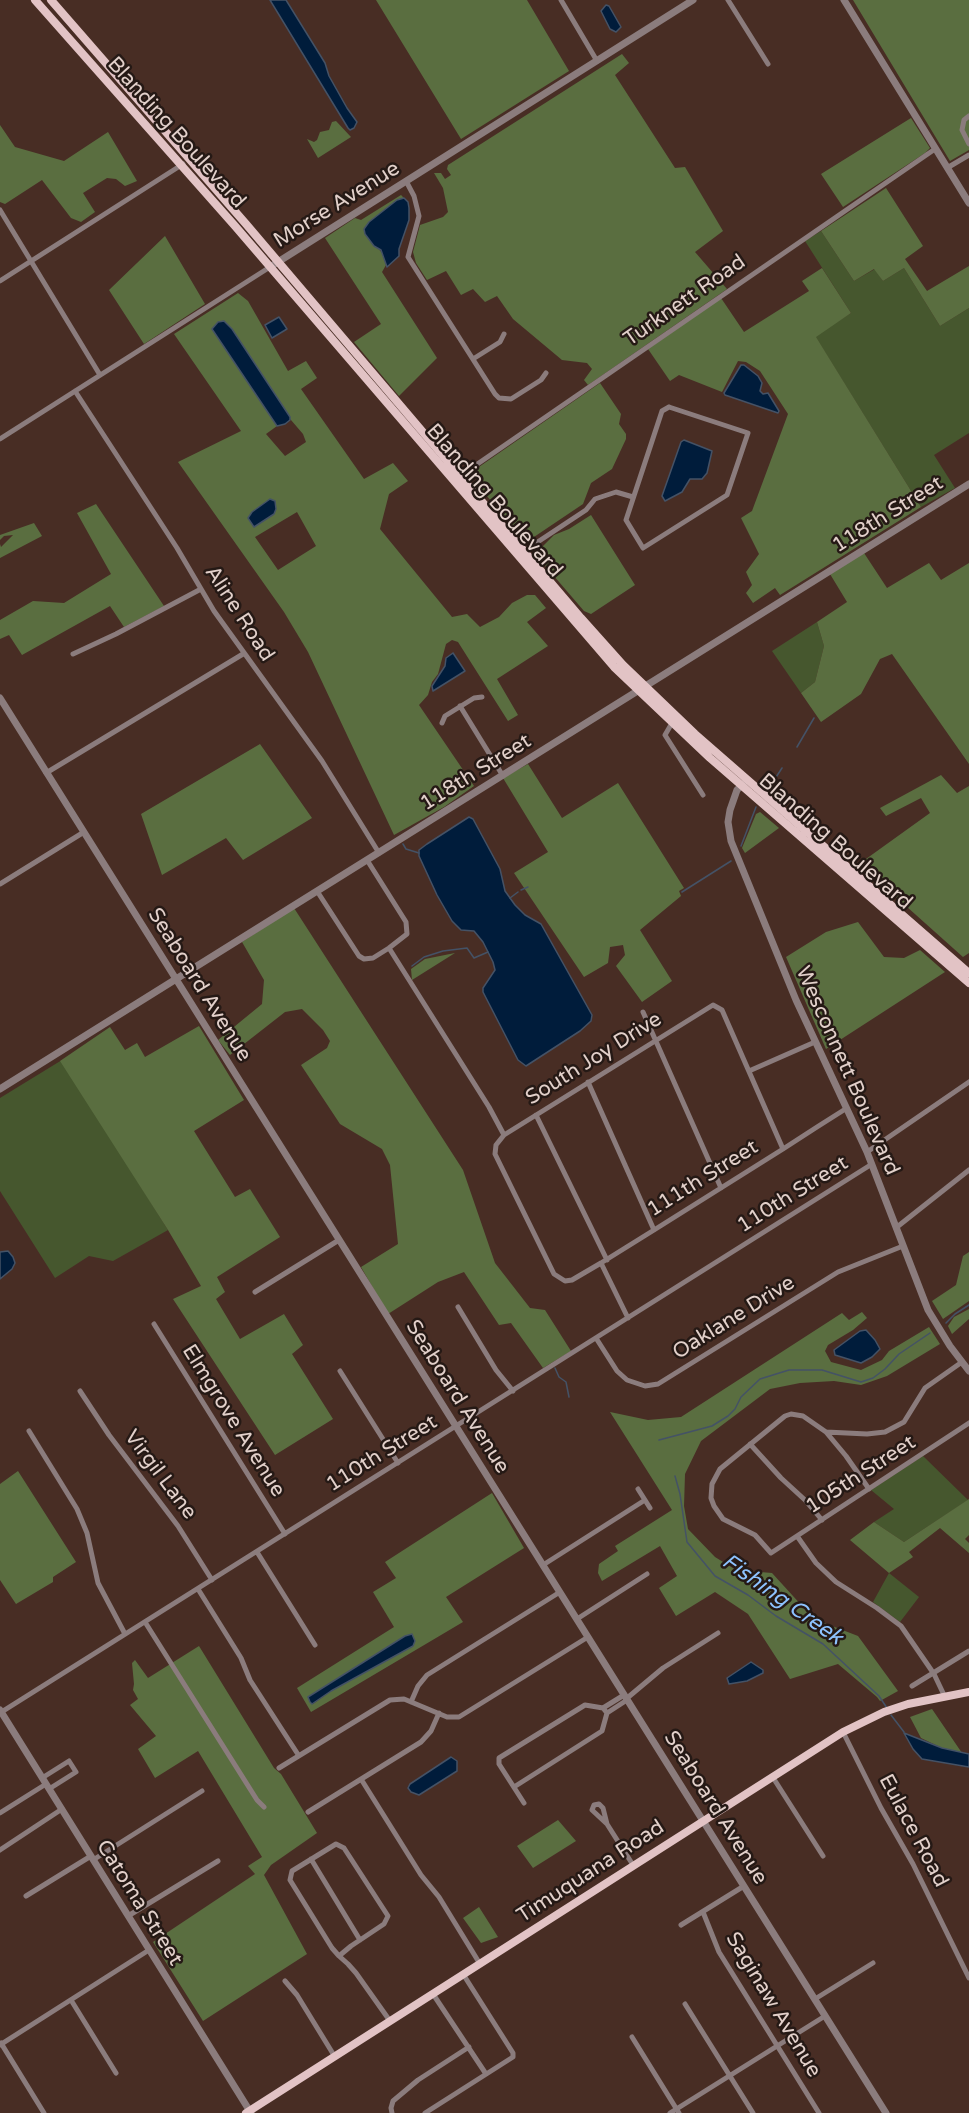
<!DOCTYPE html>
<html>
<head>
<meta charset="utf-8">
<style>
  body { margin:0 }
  canvas { display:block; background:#482d24 }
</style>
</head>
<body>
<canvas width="969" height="2113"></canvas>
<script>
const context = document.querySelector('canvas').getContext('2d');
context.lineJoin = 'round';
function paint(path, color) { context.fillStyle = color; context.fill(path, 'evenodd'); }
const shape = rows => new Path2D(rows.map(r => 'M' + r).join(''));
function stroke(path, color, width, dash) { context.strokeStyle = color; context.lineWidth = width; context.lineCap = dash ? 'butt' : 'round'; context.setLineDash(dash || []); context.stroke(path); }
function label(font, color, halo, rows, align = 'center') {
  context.font = font + ' "Varela Round",sans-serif'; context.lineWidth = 5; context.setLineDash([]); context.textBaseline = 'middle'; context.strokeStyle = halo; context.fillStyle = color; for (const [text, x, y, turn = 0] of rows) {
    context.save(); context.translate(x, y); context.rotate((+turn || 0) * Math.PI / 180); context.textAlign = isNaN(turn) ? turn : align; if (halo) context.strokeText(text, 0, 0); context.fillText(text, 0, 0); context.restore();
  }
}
paint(shape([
  [821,231,854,281,875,269,883,281,904,268,940,326,969,308,969,433,934,455,955,488,921,507,815,336,851,313,805,241],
  [817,622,824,646,815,682,801,693,772,651],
  [62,1060,168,1230,113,1261,89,1256,55,1278,0,1191,0,1098],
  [923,1456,968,1500,904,1542,874,1522,894,1509,871,1490],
  [889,1573,919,1597,900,1622,873,1602]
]), '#46572e');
paint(shape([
  [376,0,527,0,569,71,461,139],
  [853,0,969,0,969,150,950,161],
  [622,54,629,63,615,75,675,168,685,167,723,231,695,252,727,289,588,385,584,380,592,369,587,363,562,360,513,319,497,296,485,302,473,289,461,295,446,271,427,280,416,263,413,252,420,225,443,217,448,212,443,188,434,173,441,173,445,179,451,175,447,169,448,165],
  [911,118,930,148,925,153,843,207,821,174],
  [336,121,351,137,318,158,307,139,314,142,317,140,320,132,329,130,332,122],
  [0,125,15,147,64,161,108,132,137,181,125,186,116,179,107,178,83,193,95,212,81,222,71,218,42,180,5,204,0,202],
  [886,188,923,246,905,259,927,291,969,266,969,308,940,326,904,268,883,281,874,269,854,281,821,231],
  [401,195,404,198,397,200,372,220,364,229,365,234,384,255,386,265,382,272,437,358,399,396,354,342,381,324,325,238,355,218,361,220],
  [165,236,205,304,144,344,109,290],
  [822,268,851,313,816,337,921,507,780,595,775,588,753,603,746,593,752,585,746,572,759,554,741,518,752,511,788,414,760,371,746,362,738,361,722,392,679,375,670,381,648,349,721,298,744,332,809,291,802,281],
  [238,293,248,301,288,371,306,361,317,378,301,389,364,479,393,463,408,481,389,494,380,529,452,617,467,614,480,627,499,617,512,603,527,595,535,595,546,608,527,622,548,646,497,679,518,715,508,721,458,642,452,640,446,644,438,674,432,682,428,695,419,705,474,786,444,807,394,835,308,652,284,612,178,462,241,431,174,334],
  [213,329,303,434,306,442,285,456,266,434,277,426],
  [297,512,316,546,278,570,255,537],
  [600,383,621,414,619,424,626,434,626,439,612,469,591,483,583,504,531,539,524,541,482,490,482,480,476,469],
  [96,504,164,606,124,627,110,606,22,655,9,635,0,639,0,620,33,601,64,603,111,574,77,513],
  [591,515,635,585,591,614,584,611,535,554,554,535,569,529],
  [34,523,42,536,0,558,0,544,1,547,13,535,4,536,0,540,0,535],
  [864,553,887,588,929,563,941,580,969,563,969,764,892,654,880,659,861,694,821,722,801,693,815,682,824,646,817,622,847,602,830,574],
  [260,744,312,818,243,860,226,838,162,875,141,814],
  [528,764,562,818,618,783,684,888,679,891,681,896,640,930,672,981,642,1002,616,966,625,955,623,945,610,947,608,963,584,977,514,873,548,852,503,778],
  [941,775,957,793,969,786,969,953,963,957,859,864,930,813,921,798,886,816,880,808],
  [760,812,779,828,745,853,742,848,756,814],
  [294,908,463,1170,495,1263,530,1308,545,1310,571,1351,543,1368,511,1323,499,1325,464,1272,438,1282,388,1314,361,1267,398,1244,390,1165,382,1149,340,1124,301,1065,327,1048,330,1041,323,1030,302,1009,285,1012,230,1055,218,1040,262,1004,264,980,242,942],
  [858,922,884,957,904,958,920,950,945,972,826,1049,786,957,826,932],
  [455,953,412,980,411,969,425,959],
  [199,1026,244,1100,194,1131,235,1197,250,1189,280,1237,217,1277,225,1292,216,1299,240,1339,284,1314,303,1345,292,1354,333,1419,275,1455,173,1299,201,1286,168,1230,60,1061,110,1027,125,1050,137,1043,145,1057],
  [969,1252,969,1301,943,1319,932,1301,956,1285,963,1256],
  [969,1309,969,1319,952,1334,948,1326,954,1317],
  [862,1312,867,1318,853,1330,828,1345,825,1351,831,1362,861,1370,882,1360,889,1351,929,1327,940,1344,887,1376,861,1385,834,1381,800,1383,770,1389,701,1441,685,1474,684,1506,688,1529,715,1557,736,1570,772,1573,814,1619,858,1636,898,1691,880,1701,877,1697,838,1664,790,1679,748,1614,715,1592,676,1616,659,1588,677,1576,660,1546,602,1581,598,1573,599,1564,618,1551,615,1546,672,1510,610,1412,648,1420,681,1417,842,1313,849,1320],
  [18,1471,76,1562,53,1577,53,1582,16,1604,0,1580,0,1484],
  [492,1493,524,1548,446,1597,463,1622,311,1712,297,1688,394,1627,373,1592,396,1578,385,1562],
  [405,1636,331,1691,313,1704,309,1697],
  [969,1499,969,1535,965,1539,969,1543,969,1553,940,1528,909,1552,913,1557,889,1573,850,1540,874,1522,904,1542],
  [199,1646,274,1768,281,1774,317,1833,271,1865,264,1875,307,1954,203,2021,153,1942,255,1874,248,1866,262,1857,198,1751,155,1778,138,1749,156,1736,130,1705,138,1699,133,1690,134,1684,132,1663,135,1660,148,1678],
  [932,1709,962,1753,942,1748,921,1738,910,1717],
  [558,1820,576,1841,533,1868,517,1846],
  [479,1907,498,1937,481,1943,463,1918]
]), '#5a6e40');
const water = shape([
  [270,0,286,0,325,63,329,76,347,108,357,122,354,128,350,130,348,128,270,0],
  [606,5,609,6,621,27,616,32,610,29,601,11,606,5],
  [404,198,408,202,409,208,409,220,399,249,399,256,387,267,381,250,374,246,365,234,364,229,369,222,397,200,404,198],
  [279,317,287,329,272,338,265,325,279,317],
  [224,321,232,329,290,417,290,420,285,424,277,426,212,329,218,322,224,321],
  [741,365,744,365,758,376,762,383,760,391,763,394,768,393,779,411,778,413,725,395,724,393,741,365],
  [684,440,712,451,707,473,702,479,690,479,682,492,665,501,662,496,681,442,684,440],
  [270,499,275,501,276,509,274,514,254,527,248,518,252,512,270,499],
  [453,653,465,671,433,691,432,686,445,666,446,658,453,653],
  [469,817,473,819,500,869,505,891,515,905,525,915,541,924,592,1015,591,1021,580,1031,526,1066,518,1060,483,992,483,988,495,970,493,962,483,942,474,931,461,930,452,921,437,895,419,856,419,850,427,844,469,817],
  [8,1251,13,1257,15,1263,12,1269,0,1279,0,1252,8,1251],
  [866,1330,875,1340,880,1349,872,1357,861,1363,835,1355,834,1350,860,1331,866,1330],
  [412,1634,415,1641,413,1646,331,1691,312,1704,310,1702,308,1697,405,1636,412,1634],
  [751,1662,763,1670,763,1673,747,1681,729,1684,727,1678,751,1662],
  [904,1733,942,1748,969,1754,969,1767,922,1759,913,1749,904,1733],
  [451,1757,457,1761,457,1771,419,1795,411,1792,408,1788,410,1784,451,1757]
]);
paint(water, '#001c3b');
stroke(water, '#445266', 1.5);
stroke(shape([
  [797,747,814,718],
  [769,788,782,768],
  [403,844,406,849,419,853],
  [741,846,756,807],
  [521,890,528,887],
  [682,892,731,861],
  [510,898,518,892],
  [412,966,424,957,443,951,467,948,474,958,488,952],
  [946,1323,955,1314,969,1305],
  [555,1368,559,1377,566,1382,569,1397],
  [659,1440,712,1426,728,1416,735,1409,741,1397,760,1379,789,1370,822,1370,861,1382,873,1378,885,1369,899,1354,930,1333],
  [675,1476,680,1494,687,1542,715,1576,748,1595,776,1616,823,1644,879,1696,887,1708],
  [891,1715,904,1732]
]), '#445266', 1.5);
stroke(shape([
  [561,0,597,61],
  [728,0,768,64],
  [969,116,964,120,962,130,969,144],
  [947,168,969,155],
  [406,181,414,196,419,216,408,257,495,394,499,398,511,399,541,380,546,373],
  [0,210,100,375],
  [0,281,183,164],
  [473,359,500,342,504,334],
  [75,391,177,548,214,611,322,761,379,853],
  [669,407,748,433,727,495,643,548,626,520,662,411,669,407],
  [0,439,270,267],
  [460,476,935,149],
  [524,551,586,510,595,499,616,492,633,497],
  [73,654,116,634,201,589],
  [460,706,503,776],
  [442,723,445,716,474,698,482,697],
  [672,723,665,735,703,795],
  [46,773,243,654],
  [0,884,84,832],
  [317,891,359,956,364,959,373,958,389,948,407,934,406,922,367,860],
  [389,948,489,1107,504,1135],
  [643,1012,721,1188],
  [749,1071,815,1042],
  [588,1082,654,1230],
  [536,1115,607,1260],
  [783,1149,722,1010,713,1005,504,1135,496,1145,495,1154,554,1274,565,1281,572,1280,601,1263,654,1230,783,1149,817,1127,847,1108],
  [867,1152,969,1082],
  [897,1227,969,1170],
  [601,1263,628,1318],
  [255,1292,339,1240],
  [458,1307,496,1370,513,1391],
  [154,1324,285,1534],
  [596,1338,617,1371,627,1380,645,1386,658,1384,838,1272,903,1246],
  [962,1362,925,1388,904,1422,885,1432,867,1434,826,1432,803,1416,791,1414,785,1416,720,1469,712,1484,711,1498,714,1506,723,1519,755,1535,771,1553,969,1423],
  [340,1371,398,1463],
  [80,1391,109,1435,178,1526,212,1580],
  [29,1431,77,1509,87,1533,98,1583,125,1634],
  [826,1432,846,1456,869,1489],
  [750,1444,781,1478,805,1500,822,1520],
  [638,1489,650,1508],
  [797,1536,816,1563,836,1582,877,1608,901,1626,934,1674,944,1695],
  [257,1552,315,1645],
  [543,1565,645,1500],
  [198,1589,241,1658,250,1680,299,1756],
  [577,1619,647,1574],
  [145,1622,257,1800,264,1807],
  [912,1686,969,1651],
  [626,1699,663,1668,718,1633],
  [411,1702,418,1686,427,1675,560,1592],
  [603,1708,624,1695],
  [0,1713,872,1164],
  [843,1732,881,1808,913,1864,969,1978],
  [279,1768,390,1700,404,1699,447,1717,459,1717,588,1637],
  [772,1776,823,1856],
  [42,1778,69,1761,76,1772,49,1789],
  [361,1779,421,1875,439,1897,480,1964],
  [514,1787,602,1731,607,1713,627,1700],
  [524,1803,499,1764,499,1758,585,1705,603,1708,607,1713],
  [308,1812,421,1742,431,1731,439,1713],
  [0,1813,46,1784],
  [607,1824,592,1810,594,1805,599,1804,603,1808,607,1824,633,1865],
  [0,1850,62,1809],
  [311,1859,360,1940],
  [93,1860,202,1791],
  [26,1896,91,1856],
  [703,1912,719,1952,819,2113],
  [128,1916,218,1861],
  [681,1925,744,1886],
  [339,1956,351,1946,384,1924,388,1916,344,1848,336,1844,292,1871,290,1880,332,1948,339,1956,348,1964,356,1973,390,2021],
  [285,1981,297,1995,335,2057],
  [433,1994,486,2074],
  [815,1999,873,1963],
  [71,2000,116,2073],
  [685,2004,753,2113],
  [632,2037,679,2113],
  [1,2043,44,2113],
  [0,2045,149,1950],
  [392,2113,391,2108,393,2101,418,2080,469,2047],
  [425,2113,513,2057,513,2053,463,1974],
  [670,2113,825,2016]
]), '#8b7c7d', 5);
stroke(shape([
  [844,0,969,203],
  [270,267,693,0],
  [0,698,886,2113],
  [743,784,737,790,730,810,728,822,731,841,796,1000,867,1152,928,1310,950,1346,969,1371],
  [0,1089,969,484],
  [0,1710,251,2113]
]), '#8b7c7d', 7);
stroke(shape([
  [35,0,235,226,614,667,710,758,969,983],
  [51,0,246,224,581,618,623,665,695,734,969,973],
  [246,2113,843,1732,884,1712,908,1704,969,1692]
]), '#e2c3c5', 8);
label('21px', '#e2d0ca', '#251915', [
  ["Blanding Boulevard",176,133,48],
  ["Morse Avenue",337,205,-32],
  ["Turknett Road",685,301,-35],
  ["Blanding Boulevard",494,501,49],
  ["118th Street",888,515,-32],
  ["Aline Road",239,614,57],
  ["118th Street",476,773,-32],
  ["Blanding Boulevard",835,842,41],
  ["Seaboard Avenue",199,985,58],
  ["South Joy Drive",594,1059,-32],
  ["Wesconnett Boulevard",847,1071,66],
  ["111th Street",703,1179,-32],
  ["110th Street",793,1195,-32],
  ["Oaklane Drive",734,1318,-32],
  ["Seaboard Avenue",457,1397,58],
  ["Elmgrove Avenue",233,1421,58],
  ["110th Street",382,1454,-32],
  ["Virgil Lane",160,1475,53],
  ["105th Street",861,1475,-33],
  ["Seaboard Avenue",715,1808,58],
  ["Eulace Road",913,1831,62],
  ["Timuquana Road",591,1872,-33],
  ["Catoma Street",139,1903,58],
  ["Saginaw Avenue",773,2005,59]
]);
label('italic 22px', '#8dc2fe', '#251915', [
  ["Fishing Creek",782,1600,35]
]);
</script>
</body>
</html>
